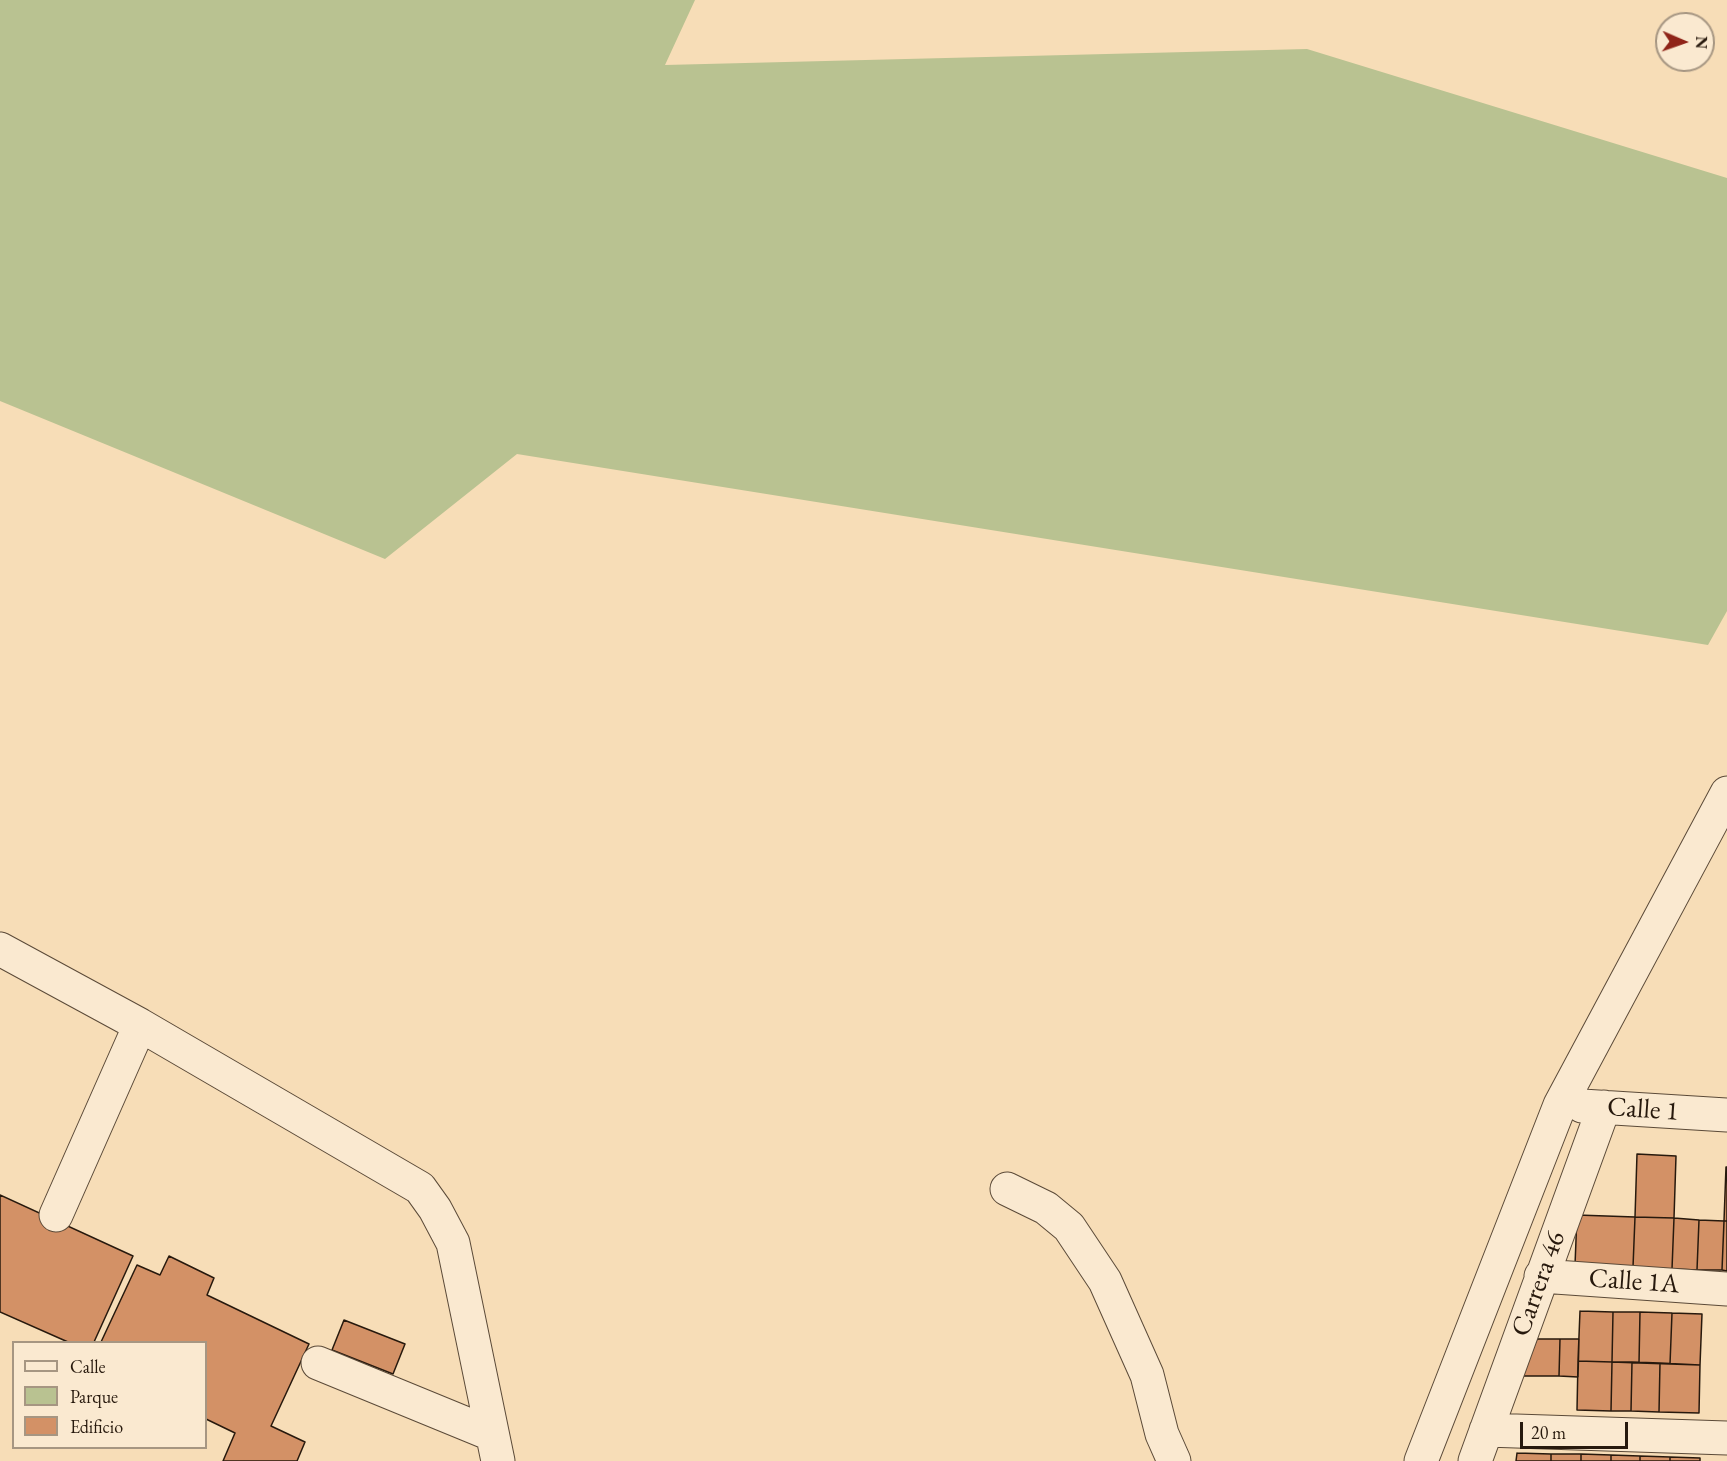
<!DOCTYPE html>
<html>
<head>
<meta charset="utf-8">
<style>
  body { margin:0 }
  #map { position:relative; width:1727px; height:1461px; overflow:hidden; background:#f7ddb7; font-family:"EB Garamond",serif }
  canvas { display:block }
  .legend { position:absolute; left:12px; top:1341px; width:195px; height:108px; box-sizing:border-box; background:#fae9d0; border:2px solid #a69682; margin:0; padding:8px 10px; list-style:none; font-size:18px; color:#27190d }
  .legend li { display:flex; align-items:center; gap:12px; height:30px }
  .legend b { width:30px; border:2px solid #a69682 }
  .north { position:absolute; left:1655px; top:12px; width:60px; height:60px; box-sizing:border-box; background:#fae9d0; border:2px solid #a69682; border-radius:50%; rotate:92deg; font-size:16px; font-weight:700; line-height:24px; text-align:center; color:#27190d }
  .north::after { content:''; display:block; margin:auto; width:21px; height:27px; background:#8f2418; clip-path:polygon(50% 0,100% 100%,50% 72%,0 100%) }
  .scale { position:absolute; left:1520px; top:1422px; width:108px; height:27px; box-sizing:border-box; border:3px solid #27190d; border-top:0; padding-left:8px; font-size:18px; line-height:21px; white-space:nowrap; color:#27190d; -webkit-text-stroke:4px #fae9d0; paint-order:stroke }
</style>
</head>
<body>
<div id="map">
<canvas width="1727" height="1461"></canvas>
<ul class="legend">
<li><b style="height:8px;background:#fae9d0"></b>Calle</li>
<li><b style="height:16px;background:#b9c291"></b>Parque</li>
<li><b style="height:16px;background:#d39166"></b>Edificio</li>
</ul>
<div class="north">N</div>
<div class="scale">20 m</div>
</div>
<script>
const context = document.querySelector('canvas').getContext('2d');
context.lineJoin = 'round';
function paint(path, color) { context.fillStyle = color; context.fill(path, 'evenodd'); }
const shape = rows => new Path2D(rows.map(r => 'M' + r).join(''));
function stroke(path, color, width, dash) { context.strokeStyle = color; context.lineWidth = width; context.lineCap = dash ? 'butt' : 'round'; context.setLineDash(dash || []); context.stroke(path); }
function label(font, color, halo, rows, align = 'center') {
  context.font = font + ' "EB Garamond",serif'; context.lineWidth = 6; context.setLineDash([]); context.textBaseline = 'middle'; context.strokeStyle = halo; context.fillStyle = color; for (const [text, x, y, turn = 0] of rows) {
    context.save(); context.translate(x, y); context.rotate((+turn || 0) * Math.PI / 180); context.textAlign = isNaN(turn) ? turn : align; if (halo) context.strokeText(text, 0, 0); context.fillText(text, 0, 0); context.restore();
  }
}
paint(shape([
  [0,0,695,0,665,65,1307,49,1727,178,1727,611,1708,645,517,454,385,559,0,401]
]), '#b9c291');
const building = shape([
  [1637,1154,1676,1156,1674,1218,1635,1217,1637,1154],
  [1726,1167,1727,1167,1727,1221,1724,1221,1726,1167],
  [0,1195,133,1256,94,1342,68,1342,0,1312,0,1195],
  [1577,1215,1635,1217,1633,1267,1575,1265,1577,1215],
  [1635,1217,1674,1218,1672,1269,1633,1267,1635,1217],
  [1674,1218,1699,1220,1697,1270,1672,1269,1674,1218],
  [1699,1220,1724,1221,1722,1270,1697,1270,1699,1220],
  [1724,1221,1727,1221,1727,1271,1722,1270,1724,1221],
  [169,1256,214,1278,207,1295,309,1344,271,1426,305,1442,297,1461,223,1461,235,1433,206,1419,206,1342,101,1342,137,1265,160,1275,169,1256],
  [1580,1311,1613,1312,1612,1362,1578,1361,1580,1311],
  [1613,1312,1640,1312,1639,1363,1612,1362,1613,1312],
  [1640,1312,1672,1313,1670,1364,1639,1363,1640,1312],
  [1672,1313,1702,1314,1700,1365,1670,1364,1672,1313],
  [344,1320,405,1344,393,1374,332,1350,344,1320],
  [1537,1339,1560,1339,1559,1376,1522,1376,1537,1339],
  [1560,1339,1579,1339,1578,1377,1559,1376,1560,1339],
  [1578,1361,1612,1362,1611,1411,1577,1410,1578,1361],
  [1612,1362,1632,1362,1631,1411,1611,1411,1612,1362],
  [1632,1362,1660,1363,1659,1412,1631,1411,1632,1362],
  [1660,1363,1700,1365,1699,1413,1659,1412,1660,1363],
  [1517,1453,1551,1454,1551,1461,1516,1461,1517,1453],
  [1551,1454,1581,1454,1581,1461,1551,1461,1551,1454],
  [1581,1454,1611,1455,1611,1461,1581,1461,1581,1454],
  [1611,1455,1640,1456,1640,1461,1611,1461,1611,1455],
  [1640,1456,1670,1457,1670,1461,1640,1461,1640,1456],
  [1670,1457,1700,1458,1700,1461,1670,1461,1670,1457]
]);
paint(building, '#d39166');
stroke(building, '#27190d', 1.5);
const minor = shape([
  [0,949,140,1025,420,1188,435,1209,453,1243,498,1461],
  [1582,1106,1727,1115],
  [1007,1189,1046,1208,1069,1227,1105,1281,1147,1375,1162,1434,1174,1461],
  [56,1215,140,1025],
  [1541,1276,1727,1289],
  [318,1363,491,1434],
  [1486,1430,1727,1438],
  [1421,1461,1560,1105,1727,793],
  [1475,1461,1604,1107]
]);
stroke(minor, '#5b4a38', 35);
stroke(minor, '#fae9d0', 33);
label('27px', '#27190d', '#fae9d0', [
  ["Calle 1",1643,1110,4],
  ["Calle 1A",1634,1282,4],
  ["Carrera 46",1539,1284,-70]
]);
</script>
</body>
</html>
